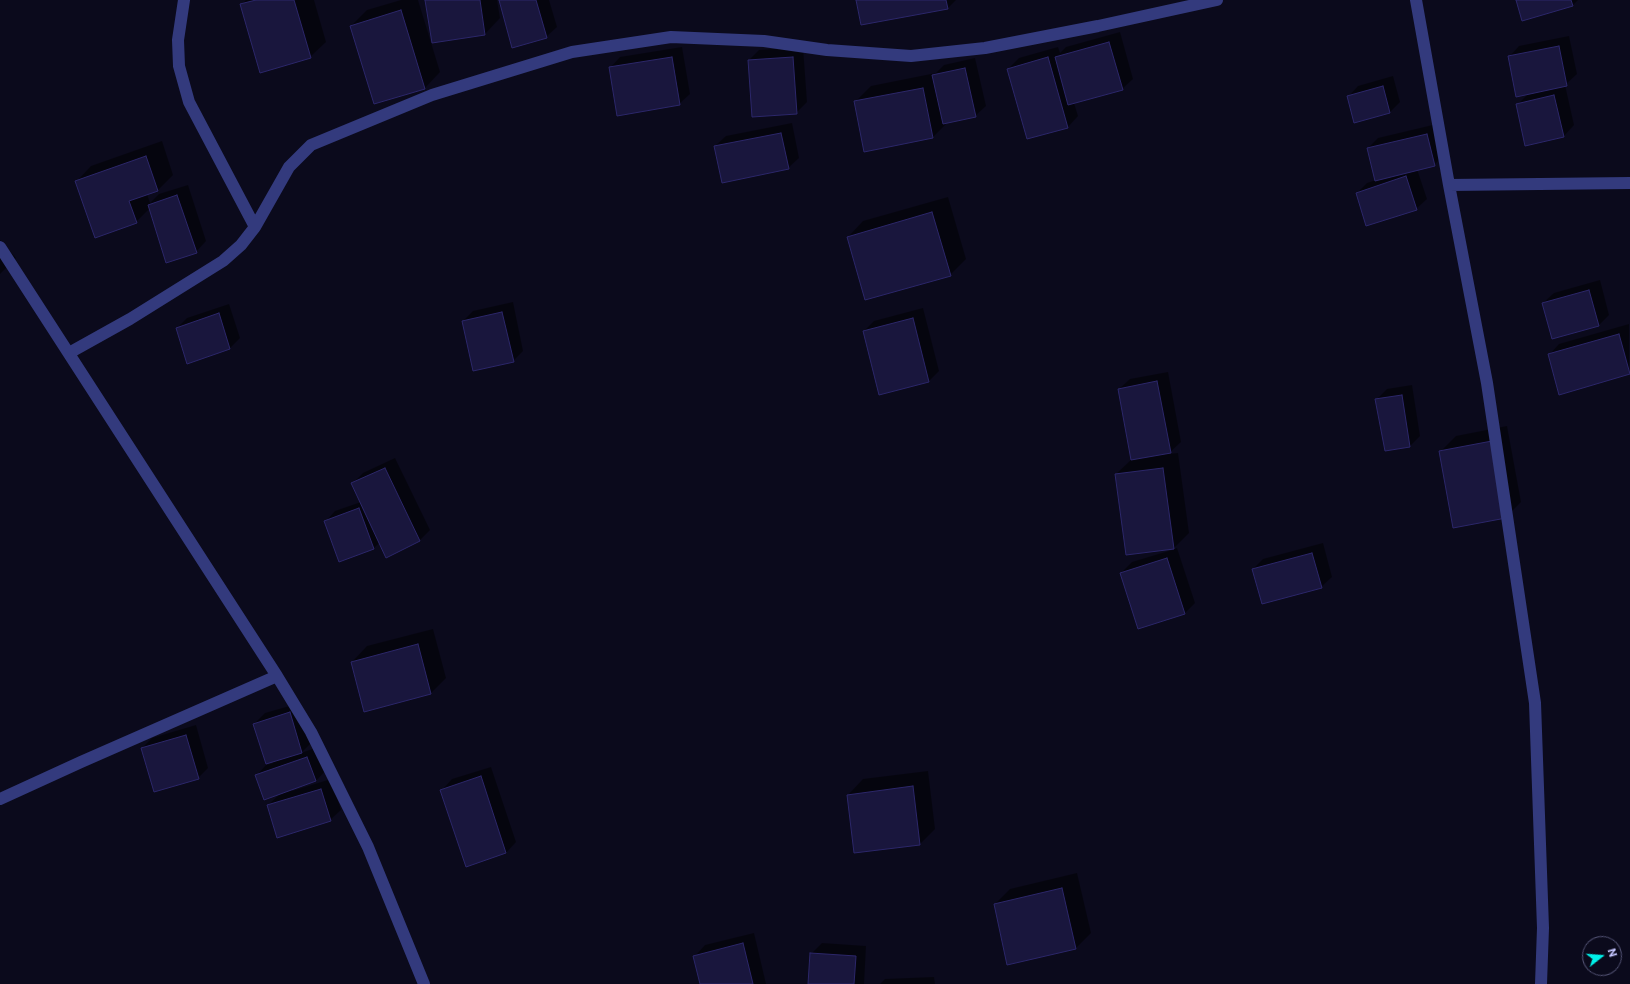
<!DOCTYPE html>
<html>
<head>
<meta charset="utf-8">
<style>
  body { margin:0 }
  #map { position:relative; width:1630px; height:984px; overflow:hidden; background:#0b0a1c; font-family:Commissioner,sans-serif }
  canvas { display:block }
  .north { position:absolute; left:1582px; top:936px; width:40px; height:40px; box-sizing:border-box; background:#0b0a1c; border:1px solid #557; border-radius:50%; rotate:73deg; font-size:11px; font-weight:700; line-height:16px; text-align:center; color:#c5c6ff }
  .north::after { content:''; display:block; margin:auto; width:14px; height:18px; background:#00f0e9; clip-path:polygon(50% 0,100% 100%,50% 72%,0 100%) }
</style>
</head>
<body>
<div id="map">
<canvas width="1630" height="984"></canvas>
<div class="north">N</div>
</div>
<script>
const context = document.querySelector('canvas').getContext('2d');
context.lineJoin = 'round';
function paint(path, color) { context.fillStyle = color; context.fill(path, 'evenodd'); }
const shape = rows => new Path2D(rows.map(r => 'M' + r).join(''));
function stroke(path, color, width, dash) { context.strokeStyle = color; context.lineWidth = width; context.lineCap = dash ? 'butt' : 'round'; context.setLineDash(dash || []); context.stroke(path); }
paint(shape([
  [246,0,314,0,326,42,310,57,241,5],
  [401,0,418,0,440,72,425,88,351,26,367,10],
  [426,0,497,0,500,18,485,34,433,42],
  [500,0,549,0,557,27,546,37],
  [857,0,956,0,948,8],
  [1517,0,1578,0,1572,6],
  [1120,32,1133,79,1122,89,1074,103,1078,116,1068,127,1028,138,1008,69,1019,58,1058,47,1060,53,1066,47],
  [1569,36,1577,74,1565,85,1574,125,1564,136,1517,105,1529,93,1509,57,1519,46],
  [682,47,690,94,679,104,610,68,620,57],
  [803,47,807,102,796,113,749,60,759,50],
  [975,58,986,106,975,116,948,122,933,137,855,102,871,86,936,73,944,65],
  [1393,76,1400,102,1390,112,1348,97,1358,86],
  [792,123,799,158,788,168,715,146,726,136],
  [1437,124,1444,155,1434,165,1417,169,1427,199,1416,209,1357,193,1367,183,1376,180,1368,148,1378,138],
  [162,141,173,175,158,190,147,194,150,203,159,194,188,185,206,241,196,252,150,208,136,222,76,182,91,166],
  [948,197,966,259,950,275,848,237,863,221],
  [0,240,16,258,0,274],
  [1600,280,1609,315,1599,325,1553,338,1543,303,1554,293],
  [513,302,523,351,513,361,463,321,473,311],
  [229,304,240,338,230,348,188,362,177,328,187,318],
  [923,308,939,371,928,382,864,331,874,321],
  [1629,324,1629,373,1549,355,1559,344],
  [1168,372,1181,442,1168,454,1178,453,1189,533,1172,550,1177,548,1195,603,1184,614,1121,573,1132,562,1172,550,1116,474,1132,459,1119,389,1130,379],
  [1412,385,1420,436,1410,446,1376,400,1387,389],
  [1507,426,1521,502,1506,517,1440,452,1456,436],
  [395,458,430,530,419,541,380,542,374,548,325,522,335,511,361,502,352,484,363,473],
  [1323,543,1332,577,1321,587,1253,569,1263,559],
  [433,629,446,678,431,693,365,711,352,662,367,646],
  [300,703,312,742,301,753,318,747,326,770,316,781,292,789,292,791,331,779,341,810,330,820,268,805,281,793,256,776,266,765,273,763,254,724,265,713],
  [196,725,208,768,198,778,142,748,152,738],
  [491,767,516,842,506,853,442,790,452,779],
  [928,771,935,829,920,844,848,795,863,779],
  [1077,873,1091,933,1076,948,995,904,1010,889],
  [754,933,766,984,701,984,695,956,705,945],
  [822,943,866,946,864,984,809,984,811,954],
  [934,977,935,984,880,984,885,979]
]), '#0007');
const building = shape([
  [256,0,294,0,311,58,260,73,240,4,256,0],
  [425,0,480,0,485,35,432,43,425,0],
  [499,0,536,0,547,38,512,48,499,0],
  [856,0,946,0,948,9,861,25,856,0],
  [1516,0,1571,0,1573,6,1522,21,1516,0],
  [401,10,425,89,374,104,350,26,401,10],
  [1109,42,1123,90,1068,105,1055,57,1109,42],
  [1559,46,1567,86,1516,97,1508,56,1559,46],
  [672,57,680,105,617,116,609,67,672,57],
  [793,57,797,114,752,117,748,60,793,57],
  [1048,57,1068,128,1027,139,1007,69,1048,57],
  [965,68,976,117,943,124,932,75,965,68],
  [1383,86,1390,113,1354,123,1347,96,1383,86],
  [923,88,933,138,864,152,854,101,923,88],
  [1554,95,1564,137,1525,146,1516,104,1554,95],
  [781,133,789,169,722,183,714,146,781,133],
  [1427,134,1435,166,1375,181,1367,148,1427,134],
  [146,156,158,191,129,201,137,223,95,238,75,181,146,156],
  [1406,176,1417,210,1366,226,1356,193,1406,176],
  [177,195,197,253,166,263,148,205,177,195],
  [932,212,951,276,865,300,847,237,932,212],
  [1589,290,1599,326,1552,339,1542,303,1589,290],
  [502,312,514,362,473,371,462,321,502,312],
  [219,313,230,349,187,364,176,328,219,313],
  [913,318,929,382,879,395,863,331,913,318],
  [1619,334,1630,374,1559,395,1548,354,1619,334],
  [1157,381,1171,453,1131,460,1118,389,1157,381],
  [1402,395,1410,447,1385,451,1375,399,1402,395],
  [1492,441,1506,518,1453,528,1439,451,1492,441],
  [385,468,420,541,386,558,351,483,385,468],
  [1163,468,1174,549,1126,555,1115,474,1163,468],
  [359,508,374,549,339,562,324,521,359,508],
  [1312,553,1322,588,1262,604,1252,569,1312,553],
  [1167,558,1185,614,1138,629,1120,573,1167,558],
  [418,644,431,694,364,712,351,662,418,644],
  [290,712,302,753,266,764,253,724,290,712],
  [186,735,199,779,154,792,141,748,186,735],
  [307,757,316,781,264,800,255,775,307,757],
  [481,776,506,853,466,867,440,790,481,776],
  [913,786,920,845,854,853,847,795,913,786],
  [321,789,331,821,277,838,267,805,321,789],
  [1062,888,1076,949,1007,965,994,904,1062,888],
  [743,943,753,984,700,984,693,956,743,943],
  [810,953,856,956,854,984,808,984,810,953]
]);
paint(building, '#19163d');
stroke(building, '#2c276a', 1);
stroke(shape([
  [184,0,178,40,179,66,189,102,255,227],
  [1416,0,1449,185,1487,383,1535,703,1543,928,1541,984],
  [1449,185,1630,183],
  [0,247,277,676,311,732,368,847,424,984],
  [69,353,130,319,223,261,241,245,255,227,289,167,311,145,432,95,572,52,671,37,764,41,827,50,911,56,985,48,1098,26,1217,0],
  [0,799,81,762,277,676]
]), '#333a7d', 12);
</script>
</body>
</html>
